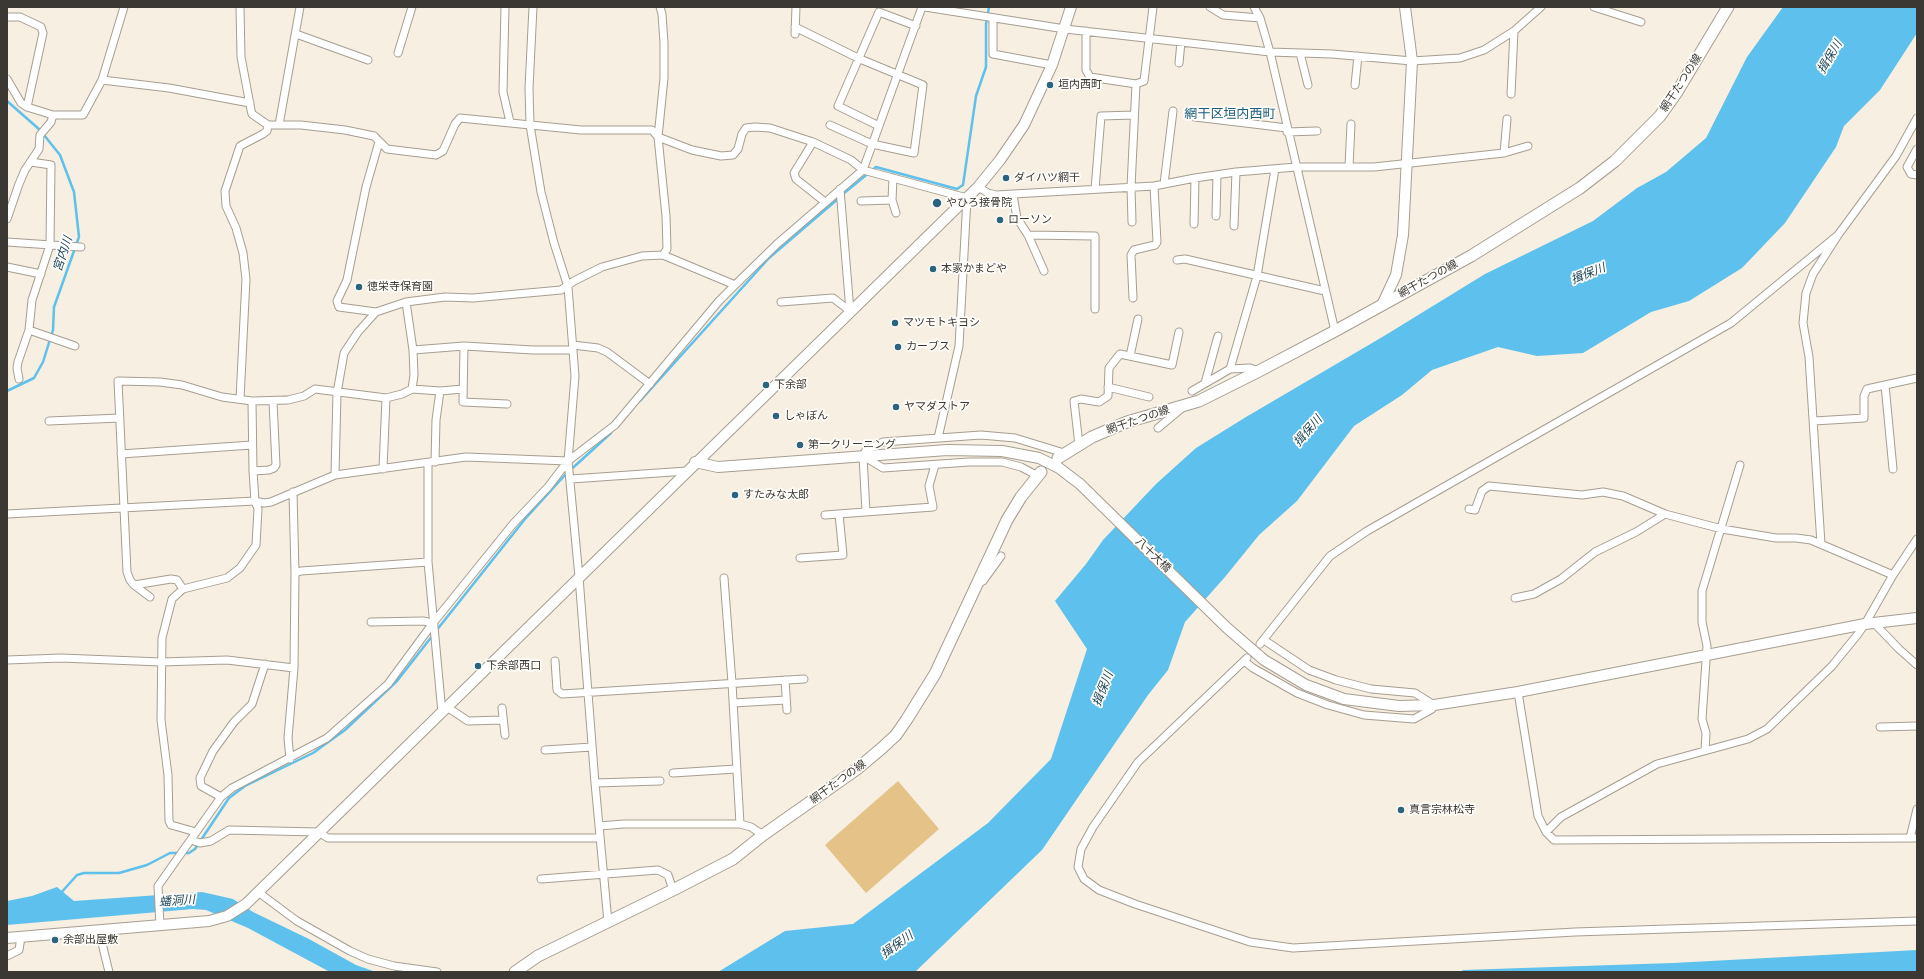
<!DOCTYPE html>
<html>
<head>
<meta charset="utf-8">
<style>
  body { margin:0 }
  #map { position:relative; width:1924px; height:979px; overflow:hidden; background:#f7efe1; font-family:Montserrat,sans-serif }
  canvas { display:block }
  .frame { position:absolute; inset:0; border:8px solid #3b3833; pointer-events:none }
</style>
</head>
<body>
<div id="map">
<canvas width="1924" height="979"></canvas>
<div class="frame"></div>
</div>
<script>
const context = document.querySelector('canvas').getContext('2d');
context.lineJoin = 'round';
function paint(path, color) { context.fillStyle = color; context.fill(path, 'evenodd'); }
const shape = rows => new Path2D(rows.map(r => 'M' + r).join(''));
function stroke(path, color, width, dash) { context.strokeStyle = color; context.lineWidth = width; context.lineCap = dash ? 'butt' : 'round'; context.setLineDash(dash || []); context.stroke(path); }
function label(font, color, halo, rows, align = 'center') {
  context.font = font + ' Montserrat,"Noto Sans JP",sans-serif'; context.lineWidth = 3.5; context.setLineDash([]); context.textBaseline = 'middle'; context.strokeStyle = halo; context.fillStyle = color; for (const [text, x, y, turn = 0] of rows) {
    context.save(); context.translate(x, y); context.rotate((+turn || 0) * Math.PI / 180); context.textAlign = isNaN(turn) ? turn : align; if (halo) context.strokeText(text, 0, 0); context.fillText(text, 0, 0); context.restore();
  }
}
paint(shape([
  [898,781,939,829,866,893,825,845]
]), '#e5c288');
paint(shape([
  [1783,7,1917,7,1917,33,1880,90,1844,126,1836,147,1785,223,1742,268,1689,301,1651,312,1583,353,1537,356,1498,347,1432,370,1402,395,1354,426,1297,501,1259,535,1225,577,1185,622,1168,670,1148,695,1042,850,915,972,718,972,785,931,853,924,988,823,1051,759,1087,649,1055,601,1086,564,1103,540,1156,484,1196,448,1246,417,1384,336,1485,274,1593,221,1637,188,1666,172,1706,138,1747,57],
  [57,887,74,901,202,892,233,899,253,912,309,939,356,965,376,972,330,972,248,928,206,910,193,909,7,925,7,901,32,896],
  [1917,950,1917,972,1461,972,1463,970,1673,963]
]), '#5ec0ec');
stroke(shape([
  [7,101,40,130,60,155,74,192,79,237,54,307,53,330,43,362,34,378,7,391],
  [843,194,876,167,957,189,963,185,976,96,986,67,986,24,989,7],
  [640,401,769,258,839,198],
  [436,631,525,519,565,475,611,433],
  [60,894,77,875,84,873,119,873,147,865,170,853,189,853,195,849,229,798,245,786,313,753,345,730,397,681,433,635]
]), '#5ec0ec', 2.5);
const street = shape([
  [240,7,241,57,251,110,252,114,268,125,301,125,345,130,374,136,387,149,436,155,443,151,455,124,460,118,581,130,652,130,658,137,692,150,721,156,733,155,738,149,742,134,746,128,755,127,770,128,813,142,851,160,863,170,967,198,959,346,938,438],
  [505,7,503,92,510,122],
  [533,7,529,88,530,125,541,192,554,243,568,287,575,376,568,461,579,577,595,783,608,922],
  [660,7,662,14,664,43,664,78,658,137,666,216,667,249,663,255],
  [925,7,1065,29,1270,52,1332,54,1412,61,1460,58,1484,50,1514,31,1541,7],
  [1210,7,1223,15,1260,18],
  [1254,7,1260,18,1270,52,1335,331],
  [1594,7,1641,22],
  [7,17,20,17,37,25,41,27,43,33,27,107],
  [993,18,993,54,1052,65],
  [795,27,860,59,923,85,914,153,872,144,830,125],
  [1086,31,1086,70,1090,77,1136,84],
  [296,34,368,60],
  [795,34,796,7],
  [398,53,412,7],
  [1300,53,1308,85],
  [1179,63,1181,42],
  [7,79,21,103,27,107,53,115,83,115,102,80,124,7],
  [102,80,169,88,250,103],
  [1355,85,1358,56],
  [1511,94,1514,31],
  [1195,117,1287,128],
  [279,125,300,7],
  [879,126,838,106,879,12,916,26],
  [1287,132,1317,131],
  [813,142,794,173,796,179,825,202],
  [1917,149,1907,167,1911,174,1917,175],
  [1504,153,1507,119],
  [1349,167,1351,124],
  [893,178,892,200,896,213],
  [1164,184,1173,111],
  [978,187,988,193,996,195,1154,186,1195,178,1236,172,1296,167,1374,167,1504,153,1528,146],
  [840,189,850,311],
  [1095,189,1101,116,1134,115],
  [1013,195,1017,218,1028,235,1044,271],
  [861,201,892,200],
  [1216,216,1217,175],
  [7,219,19,184,25,170,39,149,40,135,51,122,53,115],
  [1132,222,1131,187,1136,84,1144,81,1153,7],
  [1194,224,1195,178],
  [1234,226,1236,172],
  [1028,235,1095,236,1095,309],
  [7,242,81,247],
  [1177,260,1185,259,1325,291],
  [7,267,41,274],
  [1133,298,1131,255,1134,250,1155,245,1157,242,1154,186],
  [781,302,833,298,850,311],
  [376,312,339,307,337,301,347,280,350,265,366,187,379,142],
  [29,330,75,346],
  [573,345,598,348,607,352,650,384],
  [464,346,463,402,507,404],
  [413,350,464,346,533,350,573,350],
  [1130,356,1138,319],
  [1230,369,1257,276,1275,169],
  [19,379,17,368,18,362,29,330,32,300,50,245,51,165,31,162],
  [1205,383,1218,336],
  [1885,385,1893,469],
  [1108,387,1149,397],
  [412,389,440,391,463,389],
  [1192,391,1230,369,1250,368,1259,371],
  [240,399,246,279,243,253,236,228,226,206,225,191,240,146,263,134,267,131,268,125],
  [49,421,120,418],
  [1814,421,1864,418,1864,396,1867,389,1917,378],
  [1158,428,1182,408],
  [1079,445,1074,401,1081,399,1099,402,1108,396,1109,368,1120,354,1172,365,1179,332],
  [121,454,252,445],
  [863,456,883,468,969,462,1002,462,1021,467,1038,476],
  [435,462,436,420,440,391],
  [428,463,428,562,442,713],
  [383,469,386,398],
  [253,471,269,470,274,468,276,465,273,401],
  [335,475,337,393,344,353,358,332,376,312,406,302,445,297,473,298,561,290,574,281,602,267,642,256,663,255,735,285],
  [571,479,687,471],
  [1469,509,1475,510,1482,491,1489,486,1582,495,1603,492,1623,496,1665,514,1722,529,1776,538,1796,538,1811,540,1893,575],
  [866,512,863,456,866,450,883,442,981,435,1015,438,1064,453],
  [7,514,255,501,264,503,271,502,335,475,466,457,568,461],
  [825,515,933,507,929,486,935,465],
  [1821,544,1809,357,1803,323,1806,293,1813,274,1838,235,1896,156,1917,118],
  [800,558,843,555,839,514],
  [295,573,301,571,428,562],
  [724,578,732,683,740,824],
  [983,581,1001,556],
  [134,585,171,579,177,580,183,589],
  [150,597,134,585,130,580,127,572,118,381,160,382,182,385,222,397,252,401,288,400,304,396,315,389,386,398,402,394,412,389,414,375,413,350,406,302],
  [1515,598,1534,594,1561,579,1595,552,1636,532,1665,514],
  [371,622,423,621,433,623],
  [1875,624,1899,649,1917,665],
  [1260,644,1330,556,1367,531,1731,323,1838,235],
  [1247,658,1138,762,1093,827,1081,849,1078,867,1084,879,1099,890,1135,904,1250,942,1293,948,1575,932,1917,921],
  [7,660,61,658,161,662,227,660,294,668],
  [555,661,557,690,562,694,804,679],
  [1244,661,1253,668,1297,693,1328,705,1364,715,1414,719,1432,709,1434,705,1415,693,1371,689,1336,680,1309,670,1264,640],
  [785,680,787,710],
  [1518,692,1538,816,1546,832,1554,840,1917,838],
  [733,703,786,700],
  [447,707,468,721,503,720],
  [502,708,505,735],
  [1880,727,1917,726],
  [545,750,592,747],
  [1705,750,1706,733,1702,719,1707,646,1702,622,1702,591,1740,465],
  [290,759,288,738,294,668,295,573,293,492],
  [673,773,736,769],
  [595,783,660,781],
  [221,797,201,786,200,778,213,751,234,722,252,704,265,664],
  [599,826,624,824,740,824,751,827,763,835],
  [196,832,171,825,169,821,168,775,161,720,162,638,172,599,183,589,227,578,240,568,256,545,258,509,255,501,253,471,252,401],
  [1546,832,1561,817,1657,764,1748,739,1767,729,1832,666,1858,634,1865,624,1893,575,1917,539],
  [1910,838,1917,809],
  [191,840,200,843,211,841,229,830,318,832,328,838,600,838],
  [541,879,658,870,668,875,673,890],
  [258,892,297,921,350,951,368,959,394,966,437,972],
  [160,926,158,886,221,797,232,788,327,738,388,684,433,623,513,524,548,487,568,461,615,425,719,301,735,285,777,244,863,170,922,7],
  [99,931,109,972],
  [7,956,19,950,21,937]
]);
const secondary = shape([
  [1382,305,1396,275,1403,235,1412,61,1405,7],
  [695,462,718,467,947,450,1002,451,1039,458,1059,468,1080,484,1226,627,1264,660,1306,685,1344,699,1399,706,1434,705,1518,692,1865,624,1917,618],
  [7,938,209,921,227,916,246,904,978,187,1000,160,1024,125,1052,65,1071,7]
]);
const primary = shape([
  [1058,458,1092,437,1127,422,1199,401,1259,371,1335,331,1471,256,1580,188,1615,161,1660,116,1677,92,1728,7],
  [515,972,538,956,673,890,733,859,763,835,857,769,882,748,896,735,907,719,935,674,1007,520,1021,497,1041,472]
]);
stroke(street, '#a69e91', 9);
stroke(secondary, '#a69e91', 12);
stroke(primary, '#a69e91', 13);
stroke(street, '#fff', 7);
stroke(secondary, '#fff', 10);
stroke(primary, '#fff', 11);
for (const [x, y, r, color] of [
  [1050,85,4,"#2b647e"],
  [1006,178,4,"#2b647e"],
  [937,203,5,"#2b647e"],
  [1000,220,4,"#2b647e"],
  [933,269,4,"#2b647e"],
  [359,287,4,"#2b647e"],
  [895,323,4,"#2b647e"],
  [898,347,4,"#2b647e"],
  [766,385,4,"#2b647e"],
  [896,407,4,"#2b647e"],
  [776,416,4,"#2b647e"],
  [800,445,4,"#2b647e"],
  [735,495,4,"#2b647e"],
  [478,666,4,"#2b647e"],
  [1401,810,4,"#2b647e"],
  [55,940,4,"#2b647e"]
]) { const dot = new Path2D(); dot.arc(x, y, r, 0, 2 * Math.PI); context.fillStyle = color; context.fill(dot); stroke(dot, '#fffdfa', 1.5); }
label('11px', '#3b3833', '#fffdfa', [
  ["網干たつの線",1681,83,-57],
  ["網干たつの線",1428,279,-29],
  ["網干たつの線",1138,420,-19],
  ["八十大橋",1153,555,44],
  ["網干たつの線",838,782,-36]
]);
label('11px', '#3b3833', '#fffdfa', [
  ["垣内西町",1058,85],
  ["ダイハツ網干",1014,178],
  ["やひろ接骨院",946,203],
  ["ローソン",1008,220],
  ["本家かまどや",941,269],
  ["徳栄寺保育園",367,287],
  ["マツモトキヨシ",903,323],
  ["カーブス",906,347],
  ["下余部",774,385],
  ["ヤマダストア",904,407],
  ["しゃぼん",784,416],
  ["第一クリーニング",808,445],
  ["すたみな太郎",743,495],
  ["下余部西口",486,666],
  ["真言宗林松寺",1409,810],
  ["余部出屋敷",63,940]
], 'left');
label('italic 12px', '#1f495c', '#fffdfa', [
  ["揖保川",1830,57,-59],
  ["宮内川",63,254,-72],
  ["揖保川",1588,274,-22],
  ["揖保川",1308,431,-49],
  ["揖保川",1103,689,-69],
  ["蟠洞川",177,901,-4],
  ["揖保川",897,945,-36]
]);
label('13px', '#195e7a', '#fffdfa', [
  ["網干区垣内西町",1230,114]
]);
</script>
</body>
</html>
